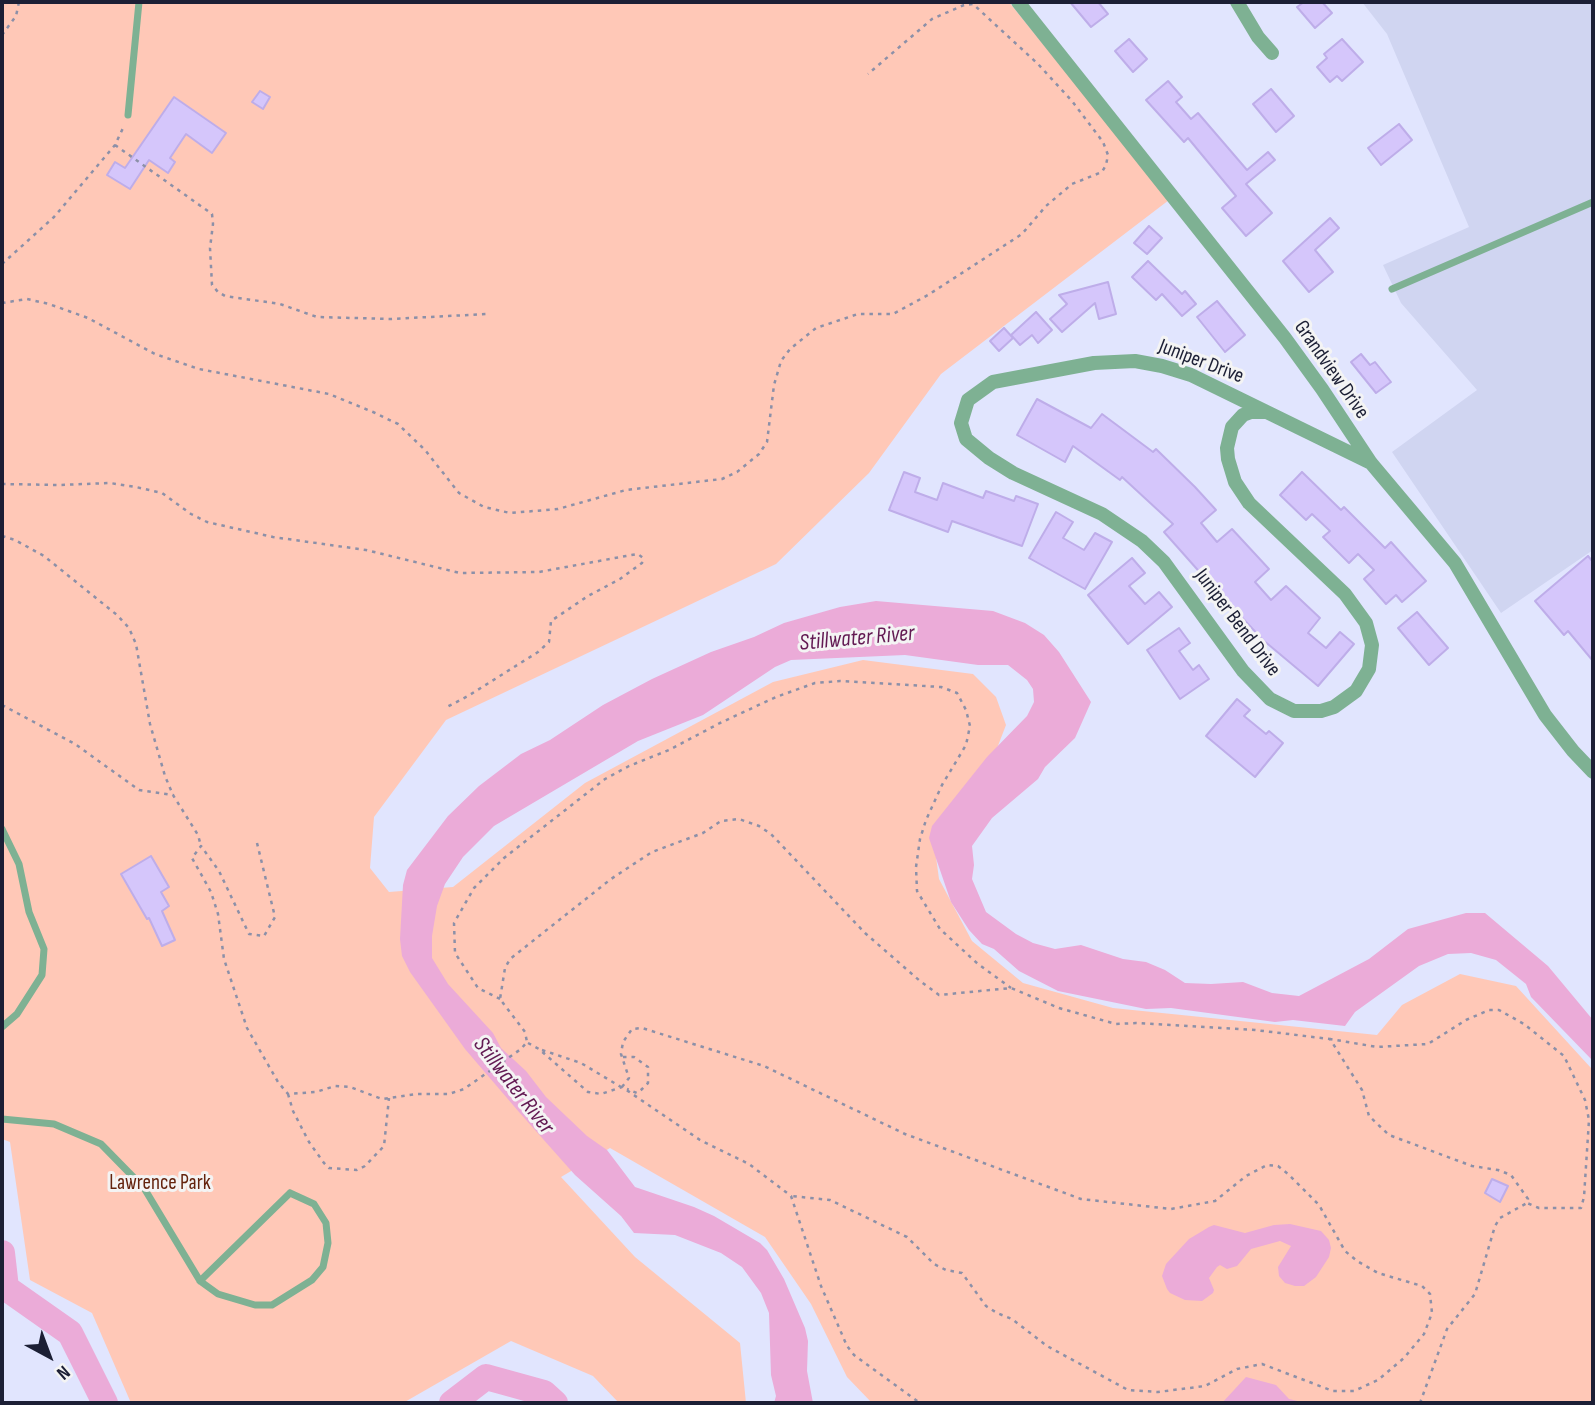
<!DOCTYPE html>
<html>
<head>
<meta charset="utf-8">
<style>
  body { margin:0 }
  #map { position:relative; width:1595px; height:1405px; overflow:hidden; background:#e1e5fe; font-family:"Sofia Sans Condensed",sans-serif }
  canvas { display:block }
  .frame { position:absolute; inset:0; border:4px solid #1c1f35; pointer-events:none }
  .north { position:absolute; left:14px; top:1321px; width:70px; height:70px; -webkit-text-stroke:5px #f4f4f4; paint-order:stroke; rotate:139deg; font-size:19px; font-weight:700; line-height:28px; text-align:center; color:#1c1f35 }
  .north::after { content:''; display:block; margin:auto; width:24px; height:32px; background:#1c1f35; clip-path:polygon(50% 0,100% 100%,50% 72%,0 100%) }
</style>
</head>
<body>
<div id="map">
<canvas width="1595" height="1405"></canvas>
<div class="frame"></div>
<div class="north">N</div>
</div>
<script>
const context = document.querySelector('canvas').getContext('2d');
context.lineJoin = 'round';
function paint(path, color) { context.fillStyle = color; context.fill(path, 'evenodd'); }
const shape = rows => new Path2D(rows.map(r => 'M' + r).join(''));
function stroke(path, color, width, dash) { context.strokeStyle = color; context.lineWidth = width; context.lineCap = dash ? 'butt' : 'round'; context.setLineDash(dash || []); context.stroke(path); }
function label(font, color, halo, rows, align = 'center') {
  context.font = font + ' "Sofia Sans Condensed",sans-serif'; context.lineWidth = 6; context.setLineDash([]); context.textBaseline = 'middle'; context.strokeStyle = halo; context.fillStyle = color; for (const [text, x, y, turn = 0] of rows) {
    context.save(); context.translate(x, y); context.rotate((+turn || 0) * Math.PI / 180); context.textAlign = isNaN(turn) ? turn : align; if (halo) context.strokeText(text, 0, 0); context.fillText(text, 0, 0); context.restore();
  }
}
paint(shape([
  [1362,2,1593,2,1593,550,1501,613,1392,452,1477,390,1401,303,1383,265,1469,227,1387,34]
]), '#d0d5f1');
paint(shape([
  [2,2,1009,2,1169,200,941,374,869,473,776,564,446,720,374,817,370,868,389,892,453,887,585,783,773,682,863,660,973,674,996,697,1006,725,989,769,933,835,939,879,972,941,1023,983,1113,1008,1377,1035,1402,1005,1460,974,1516,986,1591,1068,1593,1077,1593,1403,872,1403,847,1377,811,1304,765,1237,610,1148,561,1177,635,1257,740,1343,746,1403,619,1403,593,1376,511,1341,403,1403,131,1403,92,1313,30,1280,10,1142,2,1139]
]), '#ffc8b7');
paint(shape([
  [876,601,993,611,1025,623,1044,635,1059,652,1091,702,1075,738,1045,767,1038,779,992,818,972,846,974,865,972,879,986,912,1016,934,1033,943,1055,949,1081,945,1123,959,1146,962,1165,970,1185,983,1211,984,1243,982,1272,993,1299,996,1369,959,1408,929,1466,913,1485,913,1548,966,1593,1020,1593,1061,1531,997,1526,984,1496,960,1471,953,1448,954,1419,966,1355,1012,1345,1026,1293,1020,1275,1022,1171,1008,1146,1009,1058,991,1019,971,994,949,982,944,969,930,951,902,929,838,932,826,987,757,1027,716,1034,702,1033,689,1027,680,1008,665,978,665,905,655,791,660,775,667,703,715,638,741,494,826,463,857,445,884,437,906,432,936,432,958,448,984,493,1033,501,1048,526,1071,546,1097,587,1136,607,1150,635,1187,694,1207,714,1216,760,1243,767,1250,784,1279,805,1328,808,1341,807,1371,813,1403,774,1403,776,1396,771,1375,769,1313,761,1293,742,1267,721,1253,675,1235,634,1233,621,1216,575,1175,519,1112,465,1049,410,972,402,956,400,939,403,885,407,870,448,816,479,786,521,754,550,740,603,705,652,679,711,652,754,637,784,623,840,607],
  [1290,1224,1321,1231,1329,1240,1331,1248,1329,1257,1316,1277,1304,1286,1295,1286,1285,1283,1279,1276,1278,1267,1291,1246,1280,1241,1251,1249,1237,1266,1227,1269,1220,1265,1217,1267,1209,1278,1214,1290,1213,1293,1202,1301,1185,1300,1170,1293,1167,1289,1162,1276,1166,1264,1189,1239,1209,1227,1214,1225,1245,1233,1274,1225],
  [1246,1377,1276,1385,1289,1399,1306,1403,1318,1401,1335,1403,1222,1403]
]), '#ebabd8');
stroke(shape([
  [2,1253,6,1288,70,1333,105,1403],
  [452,1403,486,1377,544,1393,555,1403]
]), '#ebabd8', 26);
const building = shape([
  [1070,2,1098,2,1108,14,1091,27,1070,2],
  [1304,2,1322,2,1332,13,1315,28,1297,7,1304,2],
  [1129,39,1147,59,1133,72,1115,51,1129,39],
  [1342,39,1363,62,1342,81,1337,76,1330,82,1317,67,1327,58,1324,54,1342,39],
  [1168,81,1182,97,1176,102,1191,119,1198,113,1247,170,1268,152,1275,160,1246,184,1272,213,1246,236,1222,208,1236,196,1188,138,1184,142,1146,100,1168,81],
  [1271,89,1294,116,1276,132,1253,104,1271,89],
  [260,91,270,97,263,109,252,102,260,91],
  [174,97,226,133,212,153,186,134,170,158,175,162,168,173,149,160,130,189,107,175,115,162,125,168,174,97],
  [1399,124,1412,140,1381,165,1368,148,1399,124],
  [1330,218,1339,228,1315,250,1333,272,1309,292,1283,261,1330,218],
  [1149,226,1162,238,1147,254,1134,243,1149,226],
  [1148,261,1182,294,1185,291,1196,304,1182,316,1162,294,1156,300,1132,277,1148,261],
  [1108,282,1116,314,1099,319,1095,303,1062,332,1050,319,1067,304,1059,295,1108,282],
  [1217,301,1245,335,1225,352,1197,317,1217,301],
  [1036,312,1052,330,1038,343,1032,335,1020,345,1011,335,1036,312],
  [1004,328,1013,338,999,351,990,341,1004,328],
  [1361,354,1370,365,1375,362,1391,382,1376,393,1351,362,1361,354],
  [1037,399,1091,428,1102,414,1153,452,1156,449,1195,487,1216,510,1201,523,1217,542,1232,529,1269,569,1255,582,1271,600,1286,586,1320,618,1308,633,1326,648,1340,632,1354,644,1318,686,1263,640,1204,577,1164,532,1173,524,1122,477,1120,480,1073,446,1065,462,1017,435,1037,399],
  [904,472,920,478,915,492,937,500,943,483,983,498,986,491,1014,501,1016,496,1038,504,1022,546,952,521,948,532,889,510,904,472],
  [1302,472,1341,510,1344,507,1385,548,1391,542,1426,581,1402,602,1396,595,1386,604,1364,579,1374,570,1358,554,1349,563,1323,537,1330,531,1312,514,1306,520,1280,495,1302,472],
  [1056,512,1073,522,1063,538,1084,550,1095,533,1112,542,1085,589,1029,558,1056,512],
  [1588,556,1593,562,1593,661,1568,631,1564,635,1535,601,1588,556],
  [1132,558,1145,573,1129,586,1145,604,1159,592,1172,607,1128,644,1088,595,1132,558],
  [1417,612,1448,648,1429,665,1398,628,1417,612],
  [1179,628,1190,643,1179,651,1193,670,1199,665,1209,679,1180,699,1147,650,1179,628],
  [1237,699,1250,710,1244,716,1266,734,1269,731,1283,743,1255,777,1206,736,1237,699],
  [151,856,169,887,161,892,169,906,162,911,175,940,162,946,149,918,147,919,121,874,151,856],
  [1492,1179,1508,1186,1500,1202,1485,1193,1492,1179]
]);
paint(building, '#d5c6fb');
stroke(building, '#beade9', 2);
stroke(shape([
  [2,35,16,16,19,2],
  [115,145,212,214,213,224,210,248,212,285,218,292,225,296,280,304,317,317,391,319,487,314],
  [2,264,54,217,115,145,124,126],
  [2,303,27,299,49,304,88,318,155,354,199,369,329,394,373,412,398,424,425,450,459,493,484,507,510,513,558,509,626,490,722,479,737,472,759,454,767,442,774,385,781,361,790,349,816,328,858,314,893,314,928,295,1022,234,1046,206,1072,184,1102,172,1106,165,1108,155,1103,142,1072,101,1038,64,973,4,964,5,932,19,868,74],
  [2,484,60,485,110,483,136,487,162,493,191,514,207,522,273,537,366,550,460,573,539,572,626,556,638,554,643,558,642,563,620,579,588,596,551,621,549,642,538,652,468,696,447,707],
  [2,536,15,540,44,556,117,615,129,628,136,644,150,724,165,776,173,795],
  [2,705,75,744,139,790,173,795,198,835,201,846],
  [257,843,275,917,264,936,249,934,219,871,201,846,192,858,211,892,218,914,224,959,247,1028,278,1082,288,1094,316,1092,335,1086,350,1087,382,1099,416,1094,449,1094,464,1089,521,1049,527,1042,525,1032,500,999,505,968,510,959,611,879,652,852,703,833,721,821,739,819,759,826,771,834,865,933,920,981,939,995,1011,988,1059,1008,1116,1024,1136,1023,1255,1030,1330,1039,1362,1090,1369,1116,1389,1135,1472,1166,1498,1170,1511,1175,1528,1199,1527,1203,1539,1208,1581,1208,1584,1197,1589,1120,1585,1100,1564,1056,1524,1024,1499,1010,1489,1010,1466,1020,1428,1044,1377,1047,1330,1039],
  [500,999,478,988,455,953,454,923,474,888,504,858,605,779,629,766,669,750,720,723,776,697,815,683,840,681,941,687,957,693,966,710,970,726,966,745,942,785,926,820,920,839,916,867,917,891,940,929,978,964,1011,988],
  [528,1043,539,1049,588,1092,601,1094,622,1087,700,1140,749,1164,791,1196,821,1286,847,1346,854,1355,920,1403],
  [542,1050,581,1063,621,1087],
  [623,1057,634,1057,648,1067,648,1083,641,1090,637,1093,627,1089],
  [622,1087,629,1078,621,1054,623,1042,632,1029,642,1028,764,1066,905,1134,1081,1199,1171,1209,1215,1201,1246,1176,1267,1165,1278,1166,1288,1174,1319,1205,1345,1251,1357,1261,1378,1273,1422,1286,1430,1294,1432,1313,1424,1334,1404,1358,1378,1380,1354,1391,1333,1391,1262,1364,1237,1369,1205,1386,1158,1392,1128,1390,1047,1346,1012,1319,997,1313,986,1306,962,1273,946,1270,934,1264,907,1237,830,1200,791,1196],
  [288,1094,293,1111,309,1142,324,1163,329,1168,357,1170,365,1166,384,1146,389,1098],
  [1420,1403,1447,1329,1475,1294,1495,1226,1500,1218,1527,1203]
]), '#8c90a8', 2.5, [3.5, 5]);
stroke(shape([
  [128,115,139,2],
  [1392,289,1593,202],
  [2,829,19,864,29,912,44,949,42,975,17,1014,2,1027],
  [2,1119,54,1124,101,1144,144,1188,200,1281],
  [290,1193,314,1204,326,1223,328,1243,323,1267,312,1280,272,1305,255,1305,218,1294,200,1281,290,1193]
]), '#7eb193', 7);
stroke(shape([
  [1018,2,1285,338,1322,389,1371,463,1455,563,1545,715,1573,751,1593,772],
  [1237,2,1258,37,1272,53],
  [1265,412,1251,412,1243,415,1232,427,1227,448,1228,459,1235,482,1249,503,1345,594,1366,623,1372,645,1369,669,1356,691,1334,707,1321,711,1294,711,1270,699,1243,671,1164,562,1142,541,1102,514,1013,473,989,458,966,439,961,423,968,400,993,382,1094,363,1135,361,1162,366,1191,375,1371,463]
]), '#7eb193', 14);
label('21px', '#1c1f35', '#f4f4f4', [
  ["Juniper Drive",1201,362,21],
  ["Grandview Drive",1331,370,55],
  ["Juniper Bend Drive",1237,623,53]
]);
label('21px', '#64230d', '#f4f4f4', [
  ["Lawrence Park",160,1184]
]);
label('italic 23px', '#631a53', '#f4f4f4', [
  ["Stillwater River",857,639,-5],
  ["Stillwater River",513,1086,52]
]);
</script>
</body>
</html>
